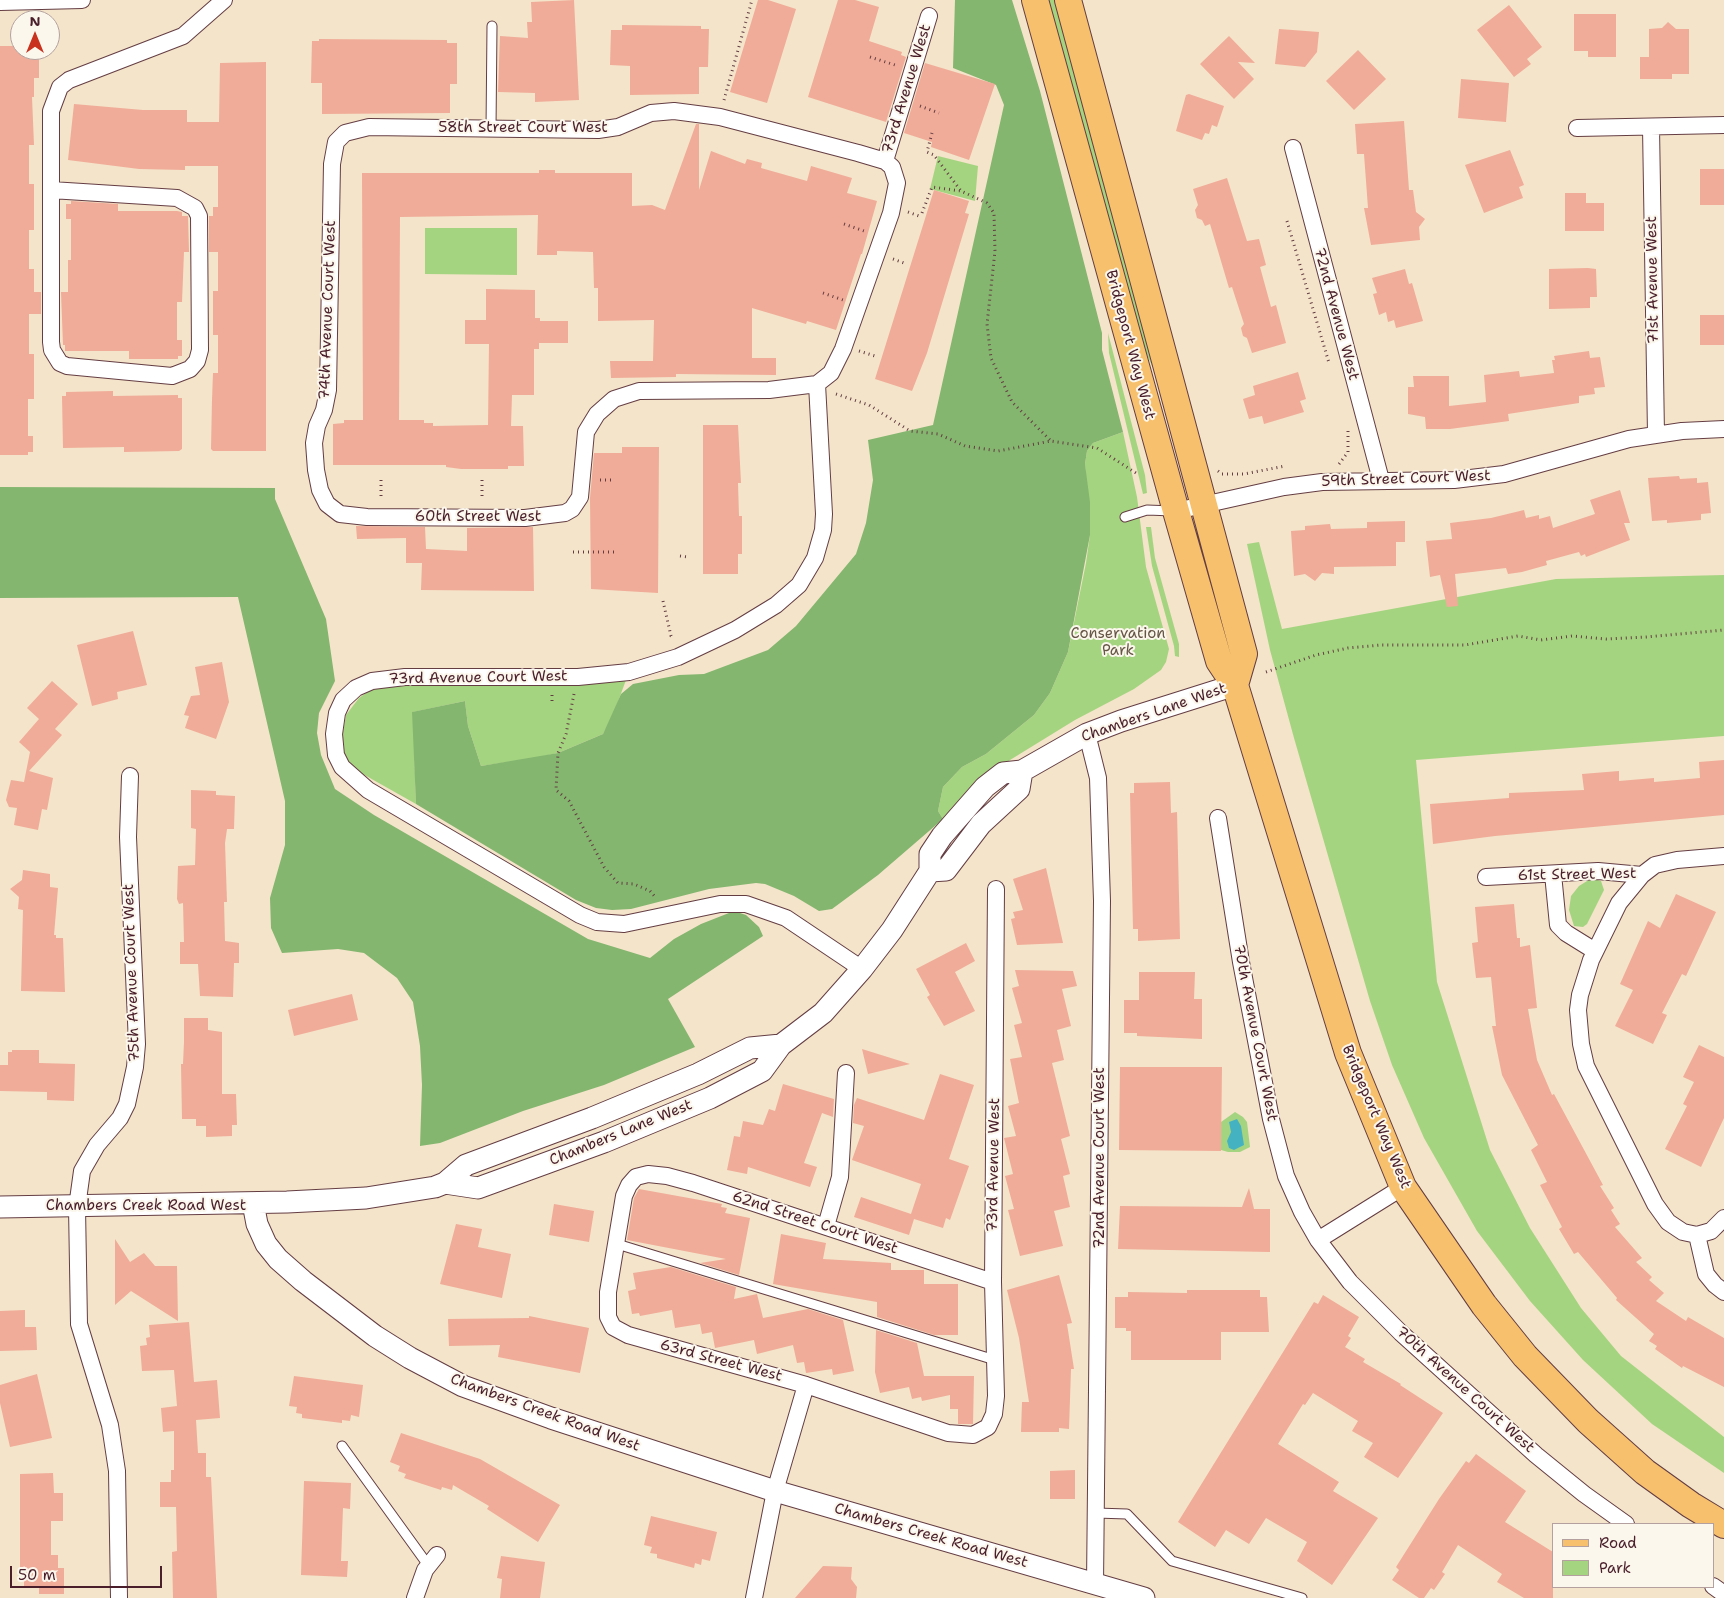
<!DOCTYPE html>
<html>
<head>
<meta charset="utf-8">
<style>
  body { margin:0 }
  #map { position:relative; width:1724px; height:1598px; overflow:hidden; background:#f4e4ca; font-family:"Shantell Sans",sans-serif }
  canvas { display:block }
  .legend { position:absolute; left:1552px; top:1523px; width:162px; height:65px; box-sizing:border-box; background:#fbf7ec; border:1px solid #b4a19f; margin:0; padding:6px 9px; list-style:none; font-size:15px; color:#4a1f2b }
  .legend li { display:flex; align-items:center; gap:10px; height:25px }
  .legend b { width:25px; border:1px solid #b4a19f }
  .north { position:absolute; left:10px; top:10px; width:50px; height:50px; box-sizing:border-box; background:#fbf7ec; border:1px solid #b4a19f; border-radius:50%; rotate:0deg; font-size:14px; font-weight:700; line-height:20px; text-align:center; color:#4a1f2b }
  .north::after { content:''; display:block; margin:auto; width:18px; height:22px; background:#c8321e; clip-path:polygon(50% 0,100% 100%,50% 72%,0 100%) }
  .scale { position:absolute; left:10px; top:1566px; width:152px; height:22px; box-sizing:border-box; border:2px solid #4a1f2b; border-top:0; padding-left:6px; font-size:15px; line-height:18px; white-space:nowrap; color:#4a1f2b; -webkit-text-stroke:4px #fbf7ec; paint-order:stroke }
</style>
</head>
<body>
<div id="map">
<canvas width="1724" height="1598"></canvas>
<ul class="legend">
<li><b style="height:6px;background:#f7c06c"></b>Road</li>
<li><b style="height:14px;background:#a5d481"></b>Park</li>
</ul>
<div class="north">N</div>
<div class="scale">50 m</div>
</div>
<script>
const context = document.querySelector('canvas').getContext('2d');
context.lineJoin = 'round';
function paint(path, color) { context.fillStyle = color; context.fill(path, 'evenodd'); }
const shape = rows => new Path2D(rows.map(r => 'M' + r).join(''));
function stroke(path, color, width, dash) { context.strokeStyle = color; context.lineWidth = width; context.lineCap = dash ? 'butt' : 'round'; context.setLineDash(dash || []); context.stroke(path); }
function label(font, color, halo, rows, align = 'center') {
  context.font = font + ' "Shantell Sans",sans-serif'; context.lineWidth = 4; context.setLineDash([]); context.textBaseline = 'middle'; context.strokeStyle = halo; context.fillStyle = color; for (const [text, x, y, turn = 0] of rows) {
    context.save(); context.translate(x, y); context.rotate((+turn || 0) * Math.PI / 180); context.textAlign = isNaN(turn) ? turn : align; if (halo) context.strokeText(text, 0, 0); context.fillText(text, 0, 0); context.restore();
  }
}
paint(shape([
  [1045,0,1056,0,1153,368,1142,344],
  [938,156,978,166,975,201,930,189],
  [425,228,517,228,517,275,425,274],
  [1108,333,1145,475,1147,493,1143,494,1109,353],
  [1123,432,1137,497,1146,567,1169,649,1166,662,1161,670,1134,689,1075,720,1010,760,960,800,943,819,938,811,943,787,962,767,986,754,1034,715,1050,693,1068,652,1086,563,1090,535,1085,464,1087,451,1093,443],
  [1146,527,1151,527,1155,558,1179,644,1179,657,1175,656,1174,646,1152,566],
  [1259,542,1282,629,1556,579,1724,575,1724,736,1416,760,1437,982,1490,1150,1530,1228,1581,1308,1621,1356,1724,1437,1724,1473,1652,1424,1583,1360,1530,1301,1477,1231,1424,1138,1392,1065,1370,1001,1294,738,1270,650,1247,544],
  [629,672,613,715,603,734,558,753,535,758,481,766,468,726,465,701,413,712,416,804,361,773,345,759,340,748,346,715,359,698,373,688,382,685,463,684],
  [1592,878,1601,881,1604,890,1587,924,1583,927,1574,926,1569,910,1571,896,1579,886],
  [1235,1112,1243,1117,1247,1122,1250,1147,1240,1152,1228,1152,1221,1150,1221,1122]
]), '#a5d481');
paint(shape([
  [955,0,1012,0,1040,91,1102,333,1102,350,1123,432,1093,443,1087,451,1085,464,1090,502,1090,535,1068,652,1050,693,1034,715,986,754,962,767,943,787,938,811,943,819,878,875,832,909,819,911,794,896,765,884,756,883,709,889,631,909,612,910,596,908,576,900,416,804,412,712,465,701,468,726,481,766,558,753,603,734,621,694,633,684,679,675,704,674,768,650,796,626,856,554,866,523,873,480,868,440,933,425,1004,105,996,85,953,68],
  [0,487,275,488,275,499,326,619,335,681,319,713,317,733,321,755,335,789,374,815,588,939,650,958,674,939,701,924,734,911,746,915,759,927,763,936,668,999,695,1047,604,1085,523,1111,440,1143,420,1146,422,1085,420,1046,413,1002,397,978,364,953,338,949,282,953,271,928,270,898,285,845,285,801,238,597,0,598]
]), '#84b66f');
paint(shape([
  [1237,1119,1241,1126,1244,1145,1234,1150,1229,1148,1227,1141,1231,1132,1229,1122]
]), '#45b2c1');
paint(shape([
  [574,0,579,100,535,102,535,93,498,92,500,36,528,38,527,22,532,22,531,2],
  [758,0,768,0,796,9,767,103,730,92],
  [838,0,855,0,879,7,869,41,902,52,901,55,906,57,886,122,808,97],
  [1509,5,1542,47,1527,59,1531,64,1514,77,1477,30],
  [1574,14,1616,14,1616,57,1588,57,1588,51,1574,51],
  [1668,22,1676,29,1689,29,1689,74,1672,74,1672,79,1640,79,1640,57,1649,57,1649,29,1662,28],
  [622,25,701,26,701,29,709,29,708,67,699,67,699,94,630,95,630,66,610,65,611,30,622,30],
  [1279,29,1319,32,1317,52,1305,67,1275,64],
  [1229,36,1255,63,1238,62,1254,79,1234,99,1200,64],
  [319,39,447,40,447,43,457,43,457,84,450,84,450,113,322,114,322,83,311,83,312,41,319,41],
  [0,46,20,46,20,50,37,50,37,54,39,54,39,78,34,78,34,97,32,97,34,145,29,145,29,184,34,184,34,230,29,230,29,269,34,269,34,292,41,292,41,314,29,314,29,354,34,354,34,399,28,399,28,436,33,436,33,452,28,452,28,455,0,455],
  [1358,50,1386,79,1354,110,1326,81],
  [266,62,266,451,213,451,211,449,212,400,213,373,218,373,218,335,213,335,213,291,218,291,218,252,209,252,209,216,213,216,213,207,218,207,218,166,185,166,185,170,139,169,68,160,74,104,143,110,187,110,187,122,219,122,220,63],
  [925,63,995,84,969,160,931,147,932,142,904,133],
  [1461,79,1509,83,1506,122,1458,118],
  [1189,94,1224,106,1217,127,1212,125,1209,134,1205,133,1202,140,1176,131,1186,95],
  [1404,121,1409,190,1413,190,1416,212,1425,219,1419,227,1420,240,1371,245,1364,208,1368,208,1364,154,1357,154,1355,124],
  [696,124,699,124,699,190,711,151,745,164,747,159,762,163,761,168,807,181,811,166,852,178,847,193,877,201,862,254,861,254,836,330,807,321,806,324,752,308,752,358,776,358,776,375,676,374,676,377,611,378,610,361,653,361,654,320,598,321,598,288,594,288,593,252,557,251,557,255,537,255,538,215,400,217,399,420,424,420,424,423,433,423,433,426,488,425,489,344,465,344,465,320,486,320,486,289,535,290,535,318,540,318,540,321,568,321,568,343,539,343,539,349,534,349,534,395,512,395,511,426,523,426,524,466,508,466,508,469,461,469,446,467,446,465,333,465,333,424,344,423,344,420,363,420,362,173,539,173,539,170,555,170,555,173,632,173,632,206,652,205,665,210],
  [1510,150,1524,185,1519,187,1523,198,1484,213,1465,165],
  [1700,169,1724,169,1724,205,1700,205],
  [1227,178,1247,241,1259,239,1266,265,1260,267,1271,307,1276,305,1286,343,1252,353,1247,338,1243,336,1241,328,1244,324,1232,287,1229,288,1210,224,1205,226,1202,220,1197,218,1195,210,1198,205,1193,189],
  [934,190,969,201,965,213,969,214,927,353,912,391,875,379],
  [1565,193,1586,193,1586,203,1604,203,1604,231,1565,231],
  [71,201,118,204,118,211,177,211,182,212,182,216,188,216,189,252,184,252,182,302,177,302,177,340,182,340,182,356,178,356,178,359,129,359,129,351,65,351,65,345,63,345,61,292,68,292,68,260,71,260,71,219,66,219,66,204,71,204],
  [1588,268,1596,269,1597,297,1590,297,1590,308,1549,309,1549,269],
  [1405,269,1409,284,1412,283,1423,321,1396,328,1394,320,1388,322,1386,312,1379,315,1373,294,1377,293,1372,278],
  [1700,315,1724,315,1724,345,1700,345],
  [1589,351,1590,358,1600,357,1605,387,1594,388,1595,394,1579,396,1579,403,1508,414,1509,421,1450,429,1426,429,1425,417,1408,414,1408,387,1414,387,1413,376,1449,376,1449,406,1486,402,1484,375,1519,371,1520,377,1554,373,1552,360,1555,360,1554,356],
  [1298,372,1306,399,1300,401,1304,412,1264,424,1262,416,1249,419,1243,399,1255,395,1253,386],
  [113,391,113,396,178,395,178,398,182,398,182,449,179,451,124,452,124,447,63,448,62,396,66,396,66,392],
  [703,425,738,425,741,483,738,483,739,516,742,516,742,554,738,554,738,574,703,574],
  [622,447,659,447,658,593,591,589,590,498,594,453,622,453],
  [1679,476,1680,479,1697,478,1697,483,1708,482,1711,513,1701,514,1701,520,1667,523,1667,520,1652,521,1648,478],
  [1620,490,1630,523,1624,523,1630,540,1586,557,1585,554,1581,556,1579,552,1546,561,1547,565,1522,572,1508,574,1506,568,1455,574,1458,606,1447,607,1440,575,1430,577,1426,541,1452,539,1450,523,1491,518,1524,510,1526,518,1539,515,1539,519,1550,516,1553,528,1595,514,1590,500],
  [1405,521,1405,542,1396,542,1396,566,1334,567,1334,574,1322,573,1315,581,1305,574,1294,576,1291,531,1305,530,1305,526,1330,524,1331,529,1367,528,1367,522],
  [356,526,425,527,426,549,467,551,467,528,533,527,534,591,421,590,422,563,406,563,406,538,357,539],
  [133,631,147,685,117,692,118,699,92,706,77,645],
  [222,662,229,702,216,739,185,728,189,716,184,715,191,696,200,695,195,667],
  [52,681,78,704,55,729,62,735,29,771,53,778,47,810,42,809,38,830,14,825,17,808,9,807,6,800,11,780,24,782,30,752,19,742,39,719,27,708],
  [1724,760,1724,815,1495,836,1433,844,1430,804,1509,798,1509,793,1584,790,1582,774,1619,771,1619,781,1654,778,1654,782,1700,778,1699,762],
  [1170,782,1171,813,1177,812,1180,939,1138,941,1138,929,1133,929,1130,793,1134,793,1134,783],
  [191,790,216,791,216,795,235,796,234,829,227,829,225,843,227,902,224,902,225,941,239,943,239,963,234,963,233,997,200,996,198,964,180,964,180,942,184,942,183,903,179,904,177,899,178,866,195,865,196,829,191,828],
  [1046,868,1063,943,1017,945,1011,919,1015,918,1013,912,1023,910,1013,879],
  [23,870,50,874,50,887,58,888,54,935,56,935,56,938,63,938,65,992,21,991,23,910,18,909,19,897,10,889,22,880],
  [1676,894,1716,912,1686,976,1682,974,1662,1013,1667,1015,1653,1044,1615,1026,1633,990,1620,984,1648,921,1660,928],
  [1514,904,1517,938,1520,938,1520,947,1530,945,1537,1008,1528,1009,1537,1060,1552,1095,1554,1094,1603,1185,1600,1186,1614,1208,1611,1210,1620,1224,1615,1227,1642,1258,1636,1262,1652,1277,1649,1280,1664,1293,1656,1301,1686,1321,1688,1317,1724,1338,1724,1387,1683,1366,1682,1368,1655,1349,1657,1346,1649,1341,1654,1334,1616,1300,1617,1298,1578,1252,1574,1254,1559,1229,1562,1227,1540,1185,1547,1182,1531,1150,1538,1145,1502,1075,1492,1026,1496,1026,1491,977,1476,978,1472,943,1478,942,1475,907],
  [966,943,975,961,955,972,975,1011,944,1026,927,997,930,995,916,969],
  [1015,970,1073,971,1077,986,1062,989,1071,1026,1057,1030,1064,1060,1052,1063,1070,1136,1061,1139,1070,1174,1063,1176,1070,1207,1054,1211,1063,1246,1020,1256,1008,1210,1014,1209,1005,1176,1013,1174,1004,1138,1016,1136,1008,1106,1019,1103,1010,1059,1022,1057,1014,1025,1022,1023,1012,988,1019,986],
  [1139,972,1195,972,1194,999,1202,999,1202,1039,1137,1036,1137,1033,1124,1033,1124,1000,1139,1000],
  [352,994,358,1020,294,1036,288,1010],
  [184,1018,208,1018,208,1030,222,1032,222,1094,236,1094,237,1125,232,1125,232,1136,206,1137,206,1126,196,1126,196,1119,182,1119,181,1064,183,1064,184,1042],
  [1699,1045,1724,1057,1724,1118,1701,1167,1665,1149,1687,1106,1683,1104,1694,1082,1683,1077],
  [862,1049,910,1064,868,1074],
  [12,1050,39,1050,39,1063,75,1064,74,1101,47,1100,47,1092,0,1091,0,1065,8,1065,8,1052,12,1052],
  [1120,1067,1222,1067,1221,1151,1119,1150],
  [940,1074,974,1085,949,1159,969,1166,950,1220,946,1218,943,1228,914,1219,909,1235,854,1217,861,1197,911,1214,921,1184,852,1160,864,1126,853,1123,854,1105,857,1098,924,1120],
  [783,1084,834,1099,833,1117,822,1113,804,1163,817,1167,810,1187,748,1167,747,1174,727,1170,734,1136,740,1137,743,1121,763,1125,769,1109,775,1111],
  [1249,1188,1254,1209,1270,1209,1270,1252,1118,1249,1120,1206,1242,1207],
  [639,1189,722,1204,721,1207,727,1208,725,1213,750,1218,739,1275,700,1263,726,1259,627,1240,634,1198],
  [554,1204,594,1211,589,1242,549,1235],
  [456,1224,482,1229,478,1247,511,1254,502,1298,440,1284],
  [781,1234,826,1243,823,1259,891,1263,891,1270,924,1270,924,1284,958,1284,958,1335,934,1335,877,1317,877,1302,773,1284],
  [115,1239,130,1262,144,1253,155,1266,177,1266,178,1321,131,1291,115,1305],
  [671,1267,736,1287,734,1299,757,1294,763,1318,808,1309,843,1320,854,1371,833,1375,832,1369,806,1373,804,1362,797,1363,793,1345,757,1354,754,1340,715,1348,712,1332,702,1334,700,1324,675,1328,672,1310,640,1316,639,1313,632,1314,628,1291,636,1289,633,1273],
  [1059,1275,1072,1323,1067,1324,1074,1369,1071,1369,1069,1429,1059,1428,1059,1432,1021,1432,1022,1402,1029,1402,1019,1338,1007,1290],
  [1187,1290,1260,1290,1260,1297,1267,1297,1269,1332,1221,1332,1221,1360,1131,1360,1131,1331,1126,1331,1126,1328,1115,1328,1115,1297,1128,1297,1128,1292,1187,1293],
  [1323,1295,1359,1317,1348,1336,1351,1338,1345,1347,1365,1359,1363,1362,1401,1384,1400,1385,1443,1413,1398,1478,1364,1457,1373,1443,1352,1431,1358,1421,1313,1393,1305,1405,1303,1404,1278,1444,1339,1482,1333,1491,1378,1518,1332,1585,1297,1561,1307,1542,1266,1518,1249,1544,1226,1530,1215,1547,1178,1522,1314,1302,1318,1304],
  [25,1310,25,1327,36,1327,37,1350,0,1351,0,1311],
  [529,1316,589,1328,580,1373,498,1357,500,1345,449,1346,448,1319,529,1318],
  [189,1322,194,1382,217,1380,220,1418,196,1420,198,1453,206,1453,206,1477,211,1477,217,1598,173,1598,172,1552,177,1551,176,1507,160,1507,160,1482,171,1482,171,1470,174,1470,174,1431,163,1432,161,1408,177,1406,174,1370,142,1371,140,1346,147,1345,146,1338,150,1337,149,1325],
  [876,1330,917,1343,924,1376,974,1376,973,1424,958,1424,958,1409,950,1409,950,1395,922,1401,921,1397,912,1399,909,1387,880,1393,875,1372],
  [37,1374,52,1438,10,1447,0,1403,0,1385],
  [294,1376,363,1385,359,1417,351,1415,350,1421,342,1420,342,1423,302,1418,302,1414,296,1413,297,1407,289,1406],
  [401,1433,480,1459,560,1505,538,1542,487,1509,489,1506,453,1485,452,1490,442,1487,441,1490,404,1478,406,1474,398,1471,400,1466,390,1462],
  [1476,1454,1526,1491,1505,1522,1553,1552,1553,1598,1524,1598,1497,1582,1502,1574,1458,1545,1442,1572,1445,1574,1434,1590,1431,1588,1424,1598,1419,1598,1392,1580,1399,1570,1396,1567,1439,1499,1466,1461,1469,1463],
  [1075,1470,1075,1499,1050,1499,1050,1471],
  [53,1473,54,1493,63,1493,63,1521,51,1521,51,1555,58,1555,58,1568,64,1568,64,1594,39,1594,39,1587,24,1587,24,1573,20,1573,20,1474],
  [304,1481,351,1483,350,1509,343,1508,341,1561,348,1561,347,1577,301,1575],
  [651,1516,717,1532,710,1561,702,1559,701,1565,695,1563,694,1568,657,1558,657,1554,650,1553,652,1547,644,1545],
  [501,1556,545,1562,540,1598,500,1598,502,1579,497,1578],
  [823,1566,852,1567,851,1579,857,1587,856,1598,795,1598]
]), '#f0ac98');
const service = shape([
  [491,129,492,26],
  [1125,517,1147,510,1173,511],
  [617,1244,995,1360],
  [342,1446,428,1565],
  [1096,1513,1127,1514,1172,1561,1302,1598]
]);
const minor = shape([
  [0,2,82,0],
  [1651,127,1656,434],
  [1577,128,1724,125],
  [1293,148,1381,480],
  [885,161,929,16],
  [51,190,177,198,195,208,199,216,200,350,197,361,190,369,172,376,67,366,60,363,52,350,51,342,51,111,60,87,69,80,183,36,224,0],
  [817,384,769,390,639,391,614,399,597,414,586,432,580,497,572,509,565,513,525,518,367,517,340,514,327,504,320,490,316,470,314,443,317,426,324,410,328,390,332,164,336,142,345,133,369,127,598,130,618,127,651,113,674,111,720,117,858,153,885,161,892,167,897,183,891,213,843,349,831,373,817,384,824,514,823,530,815,558,799,585,776,605,735,630,678,657,629,672,578,677,405,677,372,681,356,688,343,700,337,713,334,734,336,755,342,767,368,790,580,915,597,922,624,924,720,904,746,904,786,918,862,969],
  [1176,511,1284,487,1322,482,1454,480,1504,474,1629,439,1682,431,1724,429],
  [1087,734,1098,778,1102,901,1095,1584],
  [1218,818,1241,962,1271,1119,1286,1176,1302,1212,1318,1240,1350,1282,1401,1333,1536,1455,1584,1494,1626,1524],
  [1553,874,1558,925,1566,933,1595,951],
  [1642,875,1619,903,1591,960,1580,995,1578,1010,1581,1044,1586,1066,1655,1204,1668,1222,1683,1232,1697,1235,1711,1231,1724,1218],
  [1486,877,1598,871,1642,875,1655,865,1677,860,1724,856],
  [826,1226,840,1177,846,1073],
  [1697,1235,1706,1274,1715,1285,1724,1292],
  [1318,1240,1403,1187],
  [993,1282,693,1183,667,1176,648,1174,636,1177,629,1185,624,1196,608,1292,608,1317,613,1327,628,1335,806,1385,948,1433,973,1435,988,1427,994,1414,996,1396,993,1282,996,889],
  [1713,1586,1724,1594],
  [119,1598,117,1471,110,1425,79,1324,77,1207,82,1171,97,1145,120,1118,127,1104,135,1067,137,1044,128,837,130,776],
  [415,1598,425,1570,437,1555],
  [754,1598,775,1491,806,1385]
]);
const tertiary = shape([
  [930,871,946,870,981,824,1019,789,1022,771],
  [445,1183,478,1188,604,1142,710,1098,762,1071,781,1045,823,1013,862,969,892,930,930,871,930,854,942,836,985,787,1003,773,1022,771,1087,734,1121,721,1235,685],
  [253,1203,257,1224,266,1244,278,1259,303,1281,375,1336,410,1358,463,1386,551,1418,775,1491,1144,1598],
  [0,1207,287,1202,366,1198,435,1187,445,1183,466,1165,592,1118,698,1074,750,1048,781,1045]
]);
const primary = shape([
  [1035,0,1176,511,1219,661,1235,685,1348,1053,1403,1187,1484,1305,1525,1356,1588,1421,1645,1472,1691,1505,1724,1525],
  [1068,0,1244,654,1235,685]
]);
stroke(service, '#643d43', 11);
stroke(minor, '#643d43', 18);
stroke(tertiary, '#643d43', 23);
stroke(primary, '#643d43', 28);
stroke(shape([
  [870,57,895,65],
  [724,100,752,0],
  [920,106,939,113],
  [932,133,927,152,934,155,961,191,987,203,994,213,995,251,987,324,991,358,1012,402,1051,441],
  [908,212,919,216],
  [922,213,932,187,961,191],
  [1287,221,1329,363],
  [844,224,867,232],
  [893,259,904,263],
  [823,293,843,300],
  [859,351,875,356],
  [836,394,869,405,910,431,938,434,965,446,998,451,1051,441,1097,448,1136,473],
  [1339,464,1348,452,1348,431],
  [1218,471,1222,474,1244,474,1285,466],
  [381,480,381,500],
  [482,480,482,500],
  [600,480,614,480],
  [573,552,615,552],
  [680,556,688,557],
  [663,601,671,636,674,638],
  [1266,672,1316,655,1348,648,1381,645,1465,645,1518,636,1541,640,1572,636,1606,639,1646,637,1724,630],
  [574,694,566,734,558,753,556,790,569,801,604,867,618,883,634,884,650,891,656,898],
  [552,695,552,704]
]), '#643d43', 3, [1, 4]);
stroke(service, '#fff', 9);
stroke(minor, '#fff', 16);
stroke(tertiary, '#fff', 21);
stroke(primary, '#f7c06c', 26);
label('15px', '#4a1f2b', '#fbf7ec', [
  ["73rd Avenue West",907,89,-73],
  ["58th Street Court West",523,128],
  ["71st Avenue West",1653,280,-91],
  ["74th Avenue Court West",328,310,-88],
  ["72nd Avenue West",1336,314,75],
  ["Bridgeport Way West",1130,345,75],
  ["59th Street Court West",1406,479,-2],
  ["60th Street West",478,517],
  ["73rd Avenue Court West",478,678,-1],
  ["Chambers Lane West",1154,713,-19],
  ["61st Street West",1577,875,-1],
  ["75th Avenue Court West",132,973,-92],
  ["70th Avenue Court West",1255,1033,79],
  ["Bridgeport Way West",1376,1117,67],
  ["Chambers Lane West",621,1133,-22],
  ["72nd Avenue Court West",1100,1158,-90],
  ["73rd Avenue West",994,1165,-89],
  ["Chambers Creek Road West",146,1206],
  ["62nd Street Court West",815,1223,18],
  ["63rd Street West",721,1361,15],
  ["70th Avenue Court West",1465,1390,42],
  ["Chambers Creek Road West",545,1413,20],
  ["Chambers Creek Road West",931,1536,16]
]);
label('15px', '#655545', '#fbf7ec', [
  ["Conservation",1118,634],
  ["Park",1118,651]
]);
</script>
</body>
</html>
